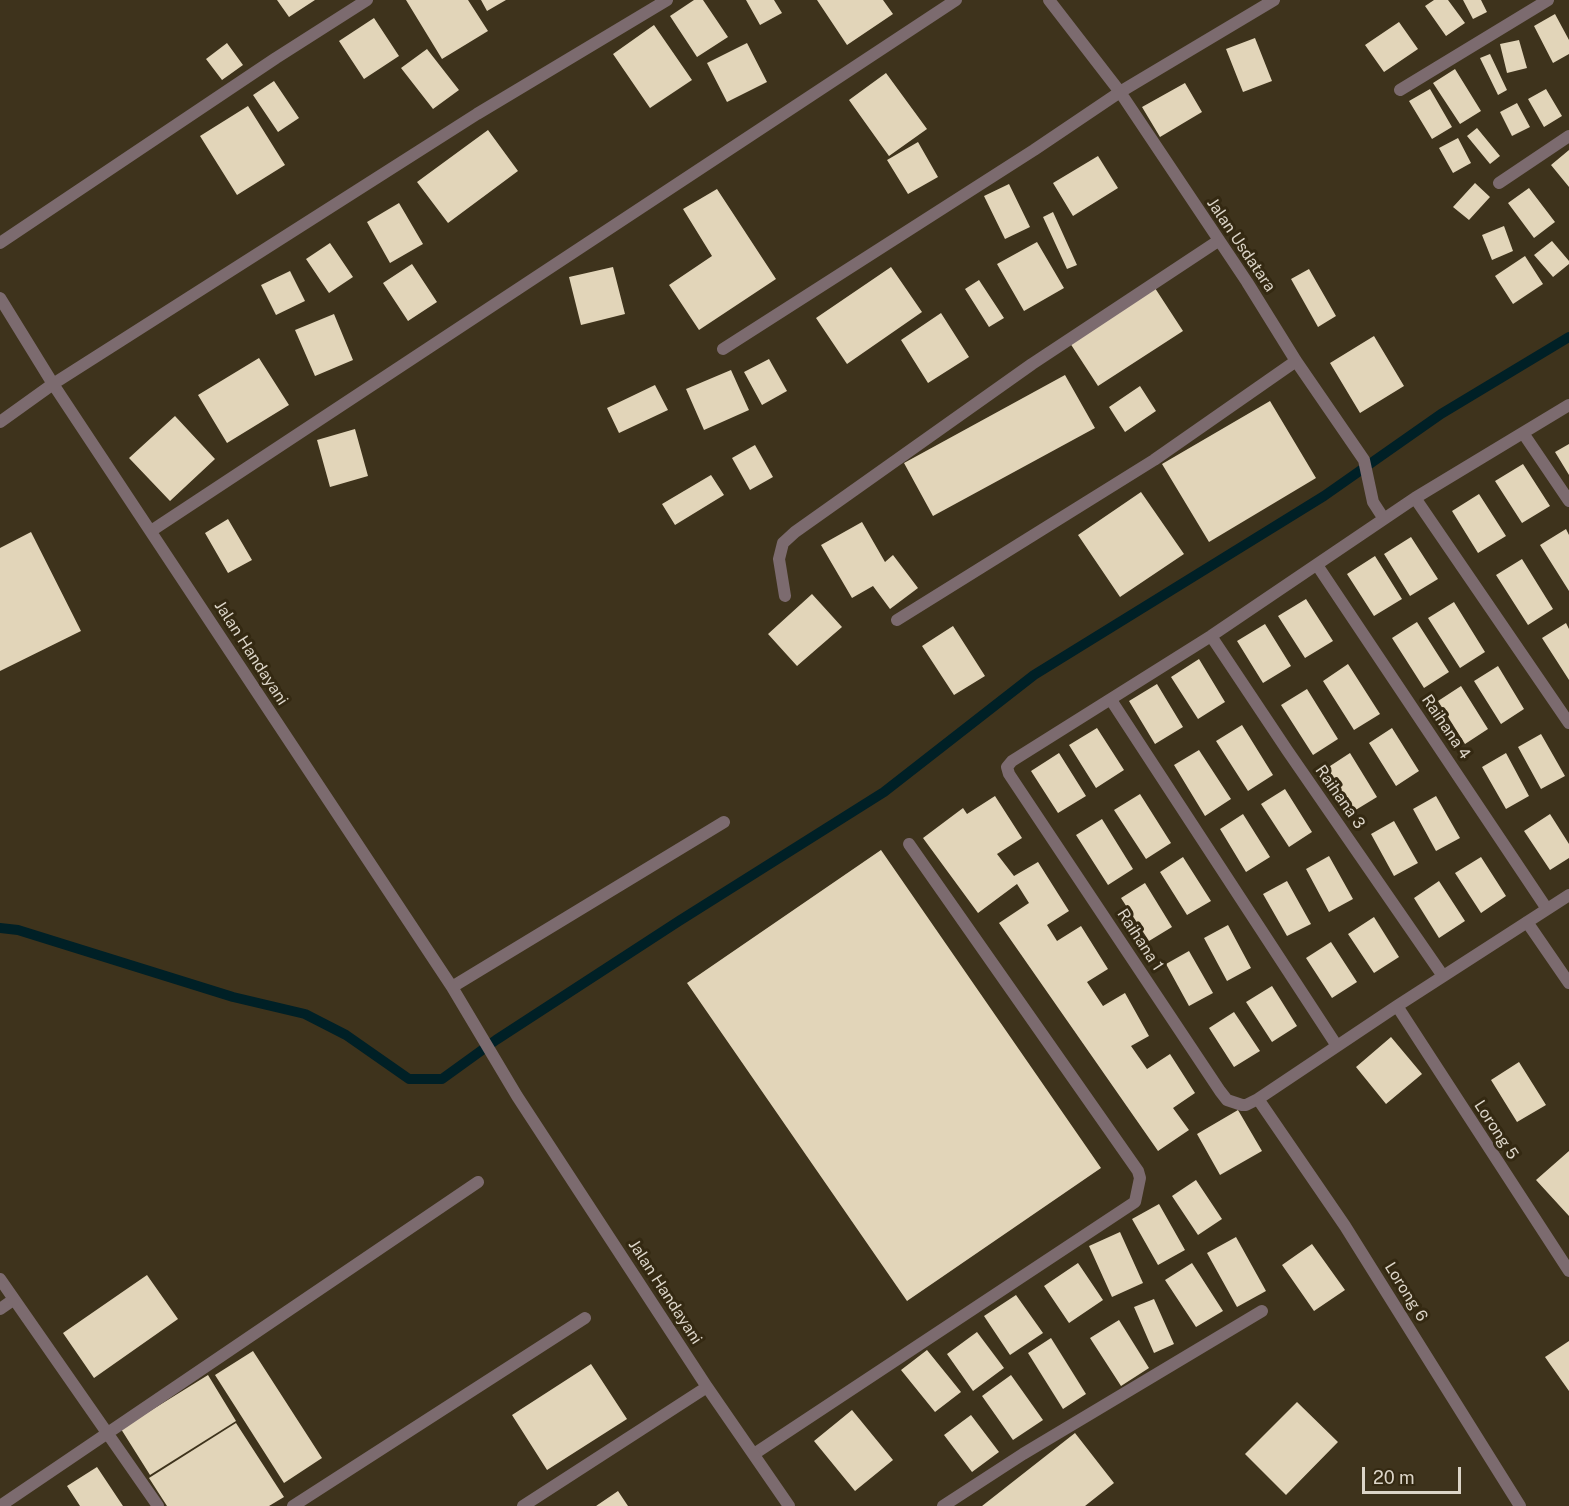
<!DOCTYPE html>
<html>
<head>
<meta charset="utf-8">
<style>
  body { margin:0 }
  #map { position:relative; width:1569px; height:1506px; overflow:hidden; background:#3e331c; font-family:"Public Sans",sans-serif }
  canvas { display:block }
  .scale { position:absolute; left:1362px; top:1467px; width:99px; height:27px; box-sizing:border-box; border:3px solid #dcd5c8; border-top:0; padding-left:8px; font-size:18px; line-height:21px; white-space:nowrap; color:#dcd5c8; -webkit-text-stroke:4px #342912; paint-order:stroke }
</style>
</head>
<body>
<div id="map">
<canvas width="1569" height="1506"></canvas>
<div class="scale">20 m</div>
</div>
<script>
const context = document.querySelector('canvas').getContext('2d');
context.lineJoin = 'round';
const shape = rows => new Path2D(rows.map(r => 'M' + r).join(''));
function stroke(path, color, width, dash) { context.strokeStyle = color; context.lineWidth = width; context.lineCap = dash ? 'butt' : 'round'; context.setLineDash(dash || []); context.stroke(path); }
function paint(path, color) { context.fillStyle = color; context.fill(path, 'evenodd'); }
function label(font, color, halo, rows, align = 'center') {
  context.font = font + ' "Public Sans",sans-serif'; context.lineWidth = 6; context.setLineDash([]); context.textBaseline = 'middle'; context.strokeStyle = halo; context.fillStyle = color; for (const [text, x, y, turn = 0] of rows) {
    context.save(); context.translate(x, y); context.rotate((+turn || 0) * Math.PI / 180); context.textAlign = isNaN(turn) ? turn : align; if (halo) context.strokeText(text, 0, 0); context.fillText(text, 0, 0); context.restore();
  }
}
stroke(shape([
  [0,928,18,930,233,997,305,1014,346,1035,409,1079,442,1079,496,1040,679,921,884,792,1034,675,1324,496,1441,414,1569,337]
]), '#002026', 10);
paint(shape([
  [277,0,315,0,289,17],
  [406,0,468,0,488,31,442,59],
  [481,0,506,0,487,11],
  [694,0,703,0,728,37,697,57,670,16],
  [746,0,774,0,782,13,760,25],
  [817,0,883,0,893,14,847,45],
  [1434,0,1448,0,1465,23,1446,36,1425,6],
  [1463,0,1481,0,1487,12,1473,19],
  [1555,14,1569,40,1569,54,1553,63,1534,26],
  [374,18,399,56,364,79,339,41],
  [1399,22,1418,49,1384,72,1365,45],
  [654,25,692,80,650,108,613,54],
  [1255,38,1272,81,1243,92,1226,49],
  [1519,40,1527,68,1507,73,1500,44],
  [227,43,243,65,222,80,206,59],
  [747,43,767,82,727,102,707,63],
  [427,49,459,90,433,109,401,68],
  [1490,54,1507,90,1498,95,1480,58],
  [1455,69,1481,111,1460,124,1433,83],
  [886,73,927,129,889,156,849,100],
  [274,81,299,118,278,132,253,95],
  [1185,83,1202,112,1160,137,1142,107],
  [1430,89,1452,127,1432,139,1409,101],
  [1546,89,1562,116,1544,127,1528,99],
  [1517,103,1530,127,1512,136,1500,112],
  [248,106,285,165,237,195,200,136],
  [1477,128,1500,156,1490,164,1467,136],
  [488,130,518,171,448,223,417,182],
  [1458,138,1471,163,1453,173,1439,148],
  [918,142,938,177,908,194,887,160],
  [1569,150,1569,187,1551,165],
  [1098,156,1118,188,1073,216,1053,183],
  [1475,183,1490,197,1469,220,1453,207],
  [1009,184,1030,227,1005,239,984,196],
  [1529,188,1555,222,1534,238,1508,203],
  [717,189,776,279,699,330,669,285,712,256,683,209],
  [399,203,423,244,390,263,367,222],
  [1053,212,1077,265,1067,269,1043,217],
  [1504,226,1513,251,1492,260,1482,235],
  [1552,241,1569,261,1569,264,1553,277,1534,255],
  [1037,242,1064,288,1024,311,997,264],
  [330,243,353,277,329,293,306,259],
  [1525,256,1543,284,1513,304,1495,276],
  [412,264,437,302,408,321,383,283],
  [613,267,625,314,581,325,569,277],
  [891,267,922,312,847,364,816,318],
  [1309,269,1336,316,1318,327,1291,279],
  [290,271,305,301,276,315,261,285],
  [979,280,1004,318,989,327,965,289],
  [1153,285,1183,331,1098,386,1068,340],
  [941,313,969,357,928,383,901,340],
  [334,314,353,360,315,376,295,330],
  [1374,336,1404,386,1360,413,1330,363],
  [259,358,289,405,227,443,198,395],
  [769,359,787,391,762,405,744,372],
  [731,370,749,410,704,430,686,389],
  [1065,375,1095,428,933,516,904,463],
  [655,385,668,410,619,433,607,408],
  [1140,386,1156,411,1125,432,1109,407],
  [1270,401,1316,478,1209,542,1162,464],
  [175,416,215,459,170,501,129,458],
  [355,429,368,476,330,487,317,440],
  [1569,444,1569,475,1555,452],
  [755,445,773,477,750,490,732,458],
  [1523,464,1550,506,1522,523,1495,481],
  [711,475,724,495,675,525,662,504],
  [1141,492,1184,554,1120,597,1078,535],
  [1479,494,1506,536,1478,553,1452,511],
  [228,519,252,560,228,573,205,533],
  [862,522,885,562,893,555,918,588,890,609,873,586,852,598,821,545],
  [1566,529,1569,535,1569,591,1540,545],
  [31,532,81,631,0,671,0,548],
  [1411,537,1438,579,1410,596,1384,554],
  [1375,556,1402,599,1374,616,1347,574],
  [1522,559,1553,609,1528,625,1496,575],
  [812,594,842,627,797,666,768,634],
  [1306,599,1333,641,1305,658,1278,616],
  [1454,602,1485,652,1460,668,1428,618],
  [1417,622,1449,672,1424,688,1392,638],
  [1566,623,1569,629,1569,680,1542,638],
  [1265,624,1291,666,1263,683,1237,641],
  [953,626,985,676,954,695,922,646],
  [1199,659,1225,702,1198,719,1171,677],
  [1348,664,1380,714,1354,730,1323,681],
  [1498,666,1524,709,1501,724,1474,681],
  [1157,684,1183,727,1155,744,1129,701],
  [1461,686,1488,729,1465,744,1438,701],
  [1307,689,1338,739,1313,755,1281,705],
  [1242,725,1273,775,1248,791,1216,741],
  [1097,728,1124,770,1096,788,1069,745],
  [1392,728,1419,771,1396,786,1369,743],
  [1541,734,1565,776,1541,789,1518,747],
  [1199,750,1231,799,1205,816,1174,765],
  [1059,753,1086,796,1058,813,1031,771],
  [1350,753,1377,797,1354,811,1327,768],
  [1506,753,1529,796,1506,809,1482,767],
  [1285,789,1312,832,1289,847,1261,804],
  [1140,794,1171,843,1146,859,1114,810],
  [995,796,1022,838,997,854,1014,876,1038,862,1069,911,1047,925,1057,941,1081,926,1108,969,1087,982,1103,1006,1125,993,1149,1036,1131,1046,1147,1069,1170,1054,1195,1093,1173,1108,1189,1130,1158,1151,999,923,1029,903,1017,884,978,913,923,838,963,808,967,814],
  [1436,796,1460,838,1436,851,1413,809],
  [1243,814,1270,857,1246,872,1220,829],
  [1550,814,1569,844,1569,858,1550,870,1524,831],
  [1102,819,1133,869,1108,885,1076,835],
  [1394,821,1418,863,1394,876,1371,834],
  [881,850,1101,1168,907,1301,687,983],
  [1329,856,1353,899,1329,912,1306,869],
  [1183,857,1211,901,1187,915,1160,872],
  [1481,857,1506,896,1481,913,1455,873],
  [1287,881,1311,924,1287,936,1263,894],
  [1439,881,1465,921,1439,938,1414,898],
  [1145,883,1172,927,1149,941,1121,898],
  [1374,917,1399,957,1374,973,1348,934],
  [1228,925,1251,968,1227,981,1204,938],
  [1331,942,1357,982,1332,998,1306,958],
  [1189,951,1213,993,1189,1006,1166,964],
  [1272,986,1297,1026,1272,1042,1246,1002],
  [1234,1012,1260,1051,1234,1067,1209,1028],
  [1391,1037,1422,1074,1386,1104,1356,1067],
  [1519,1062,1546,1105,1517,1122,1491,1080],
  [1238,1110,1262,1151,1220,1175,1197,1134],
  [1569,1151,1569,1216,1536,1180],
  [1196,1180,1222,1219,1198,1235,1172,1196],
  [1159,1204,1185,1250,1158,1265,1132,1219],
  [1120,1232,1143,1283,1112,1297,1089,1246],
  [1236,1237,1266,1291,1237,1307,1207,1253],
  [1312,1244,1345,1290,1314,1311,1282,1265],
  [1078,1263,1103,1300,1069,1323,1044,1286],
  [1192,1263,1223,1311,1196,1327,1165,1280],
  [147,1275,178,1319,94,1378,63,1333],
  [1016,1295,1043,1333,1010,1355,984,1316],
  [1154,1299,1174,1344,1154,1353,1134,1307],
  [1119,1320,1149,1368,1121,1386,1090,1338],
  [977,1332,1004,1368,973,1391,947,1354],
  [1051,1338,1086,1394,1063,1409,1028,1353],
  [1569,1341,1569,1391,1545,1357],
  [927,1350,961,1392,935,1412,901,1370],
  [253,1351,322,1458,284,1483,215,1375],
  [591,1364,627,1419,547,1470,512,1415],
  [208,1375,236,1421,150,1475,121,1429],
  [1011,1375,1043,1420,1013,1440,982,1396],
  [1297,1402,1338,1442,1286,1495,1245,1454],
  [852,1410,893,1460,855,1491,814,1441],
  [971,1415,999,1452,972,1472,944,1435],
  [236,1423,284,1497,269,1506,167,1506,149,1478],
  [1075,1433,1114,1483,1085,1506,982,1506],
  [97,1467,123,1506,80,1506,67,1486],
  [618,1491,628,1506,596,1506]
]), '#e2d5b9');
stroke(shape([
  [754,1454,1135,1202,1140,1178,1138,1171,909,844]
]), '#7c6b6f', 12);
stroke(shape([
  [1049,0,1120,92,1247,282,1296,361,1364,460,1373,502,1384,519],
  [1400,90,1548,0],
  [1499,183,1569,136],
  [0,243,276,58,367,0],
  [0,298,53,384,452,987,517,1096,707,1387,789,1506],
  [723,349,1034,150,1120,92,1274,0],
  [0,422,53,384,477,114,667,0],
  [1523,433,1569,501],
  [1415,498,1569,405],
  [151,531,956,0],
  [1317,565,1547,909],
  [785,596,779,559,783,543,795,532,1032,364,1218,241],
  [897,620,1154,460,1296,361],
  [1211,636,1287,750,1443,976],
  [1111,700,1337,1046],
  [1569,723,1415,498,1211,636,1012,761,1007,767,1009,774,1220,1091,1227,1100,1242,1105,1246,1105,1258,1099,1397,1006,1569,895],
  [1527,922,1569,983],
  [452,987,724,822],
  [1397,1006,1569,1271],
  [1258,1099,1345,1226,1520,1506],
  [0,1279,158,1506],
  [0,1309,13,1300],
  [0,1506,478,1182],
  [293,1506,585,1318],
  [523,1506,707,1387],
  [943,1506,1023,1454,1262,1311]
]), '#7c6b6f', 12);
label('16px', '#dcd5c8', '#342912', [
  ["Jalan Usdatara",1241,245,56],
  ["Jalan Handayani",251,653,57],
  ["Raihana 4",1446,727,56],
  ["Raihana 3",1340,797,55],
  ["Raihana 1",1140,940,57],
  ["Lorong 5",1496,1130,57],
  ["Jalan Handayani",665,1292,57],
  ["Lorong 6",1406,1292,58]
]);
</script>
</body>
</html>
